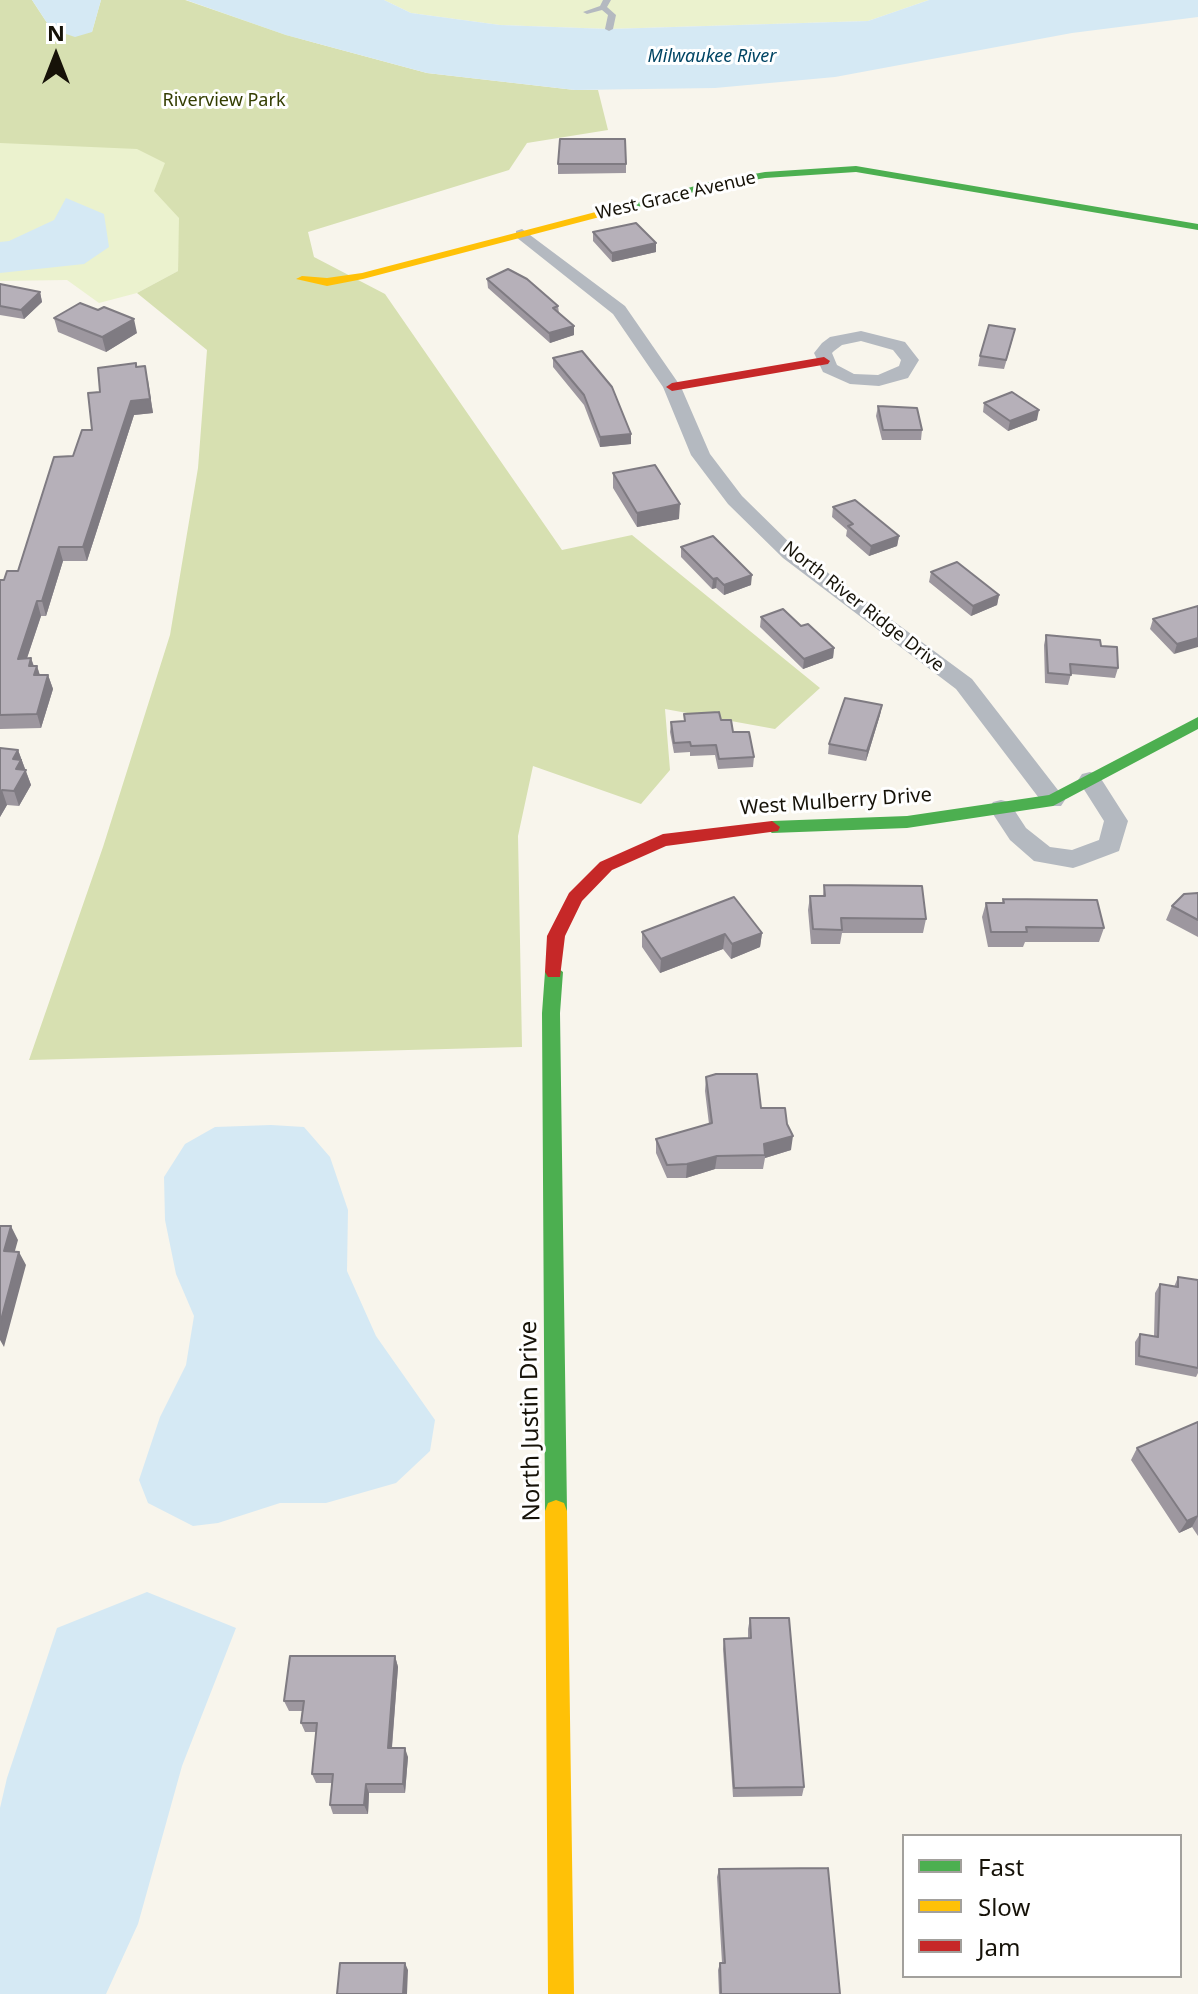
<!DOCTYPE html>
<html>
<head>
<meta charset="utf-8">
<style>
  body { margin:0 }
  #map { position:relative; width:1198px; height:1994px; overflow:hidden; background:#f8f5ec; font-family:"Noto Sans",sans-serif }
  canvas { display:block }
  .legend { position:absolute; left:902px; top:1834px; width:280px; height:144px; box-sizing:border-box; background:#fff; border:2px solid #a2a09c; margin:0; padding:10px 14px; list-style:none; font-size:24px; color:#161208 }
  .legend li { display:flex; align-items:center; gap:16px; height:40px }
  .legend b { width:40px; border:2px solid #a2a09c }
  .north { position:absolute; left:16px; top:16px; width:80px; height:80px; -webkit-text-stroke:6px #fff; paint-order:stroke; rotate:0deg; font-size:22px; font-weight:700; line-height:32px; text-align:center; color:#161208 }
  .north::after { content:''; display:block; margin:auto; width:28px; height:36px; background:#161208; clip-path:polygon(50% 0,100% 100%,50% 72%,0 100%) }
</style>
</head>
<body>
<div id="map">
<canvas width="1198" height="1994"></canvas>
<ul class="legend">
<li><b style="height:10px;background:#4caf50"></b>Fast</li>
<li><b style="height:10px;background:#ffc107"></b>Slow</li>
<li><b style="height:10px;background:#c62828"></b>Jam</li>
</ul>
<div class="north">N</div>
</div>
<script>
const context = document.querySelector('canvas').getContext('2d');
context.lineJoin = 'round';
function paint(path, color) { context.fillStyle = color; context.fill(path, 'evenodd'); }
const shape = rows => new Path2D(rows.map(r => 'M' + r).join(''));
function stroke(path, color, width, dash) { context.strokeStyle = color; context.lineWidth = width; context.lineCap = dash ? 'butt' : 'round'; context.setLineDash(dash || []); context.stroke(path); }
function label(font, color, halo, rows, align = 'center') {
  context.font = font + ' "Noto Sans",sans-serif'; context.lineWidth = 6; context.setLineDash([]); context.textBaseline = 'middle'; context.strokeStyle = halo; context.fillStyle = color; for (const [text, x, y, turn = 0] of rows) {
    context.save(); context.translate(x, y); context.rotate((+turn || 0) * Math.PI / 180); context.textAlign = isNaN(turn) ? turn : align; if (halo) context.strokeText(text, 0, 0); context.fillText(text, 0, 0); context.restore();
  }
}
paint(shape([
  [0,0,32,0,51,29,92,32,101,0,185,0,320,45,179,245,178,271,137,293,99,303,67,280,0,281],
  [384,0,929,0,868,21,609,29,500,25,411,13]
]), '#ebf2ce');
paint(shape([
  [0,0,32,0,51,29,92,32,101,0,185,0,286,35,427,73,575,90,598,90,608,130,527,143,509,170,308,232,314,257,385,294,562,550,632,535,820,688,775,729,665,709,670,770,641,804,533,766,518,836,522,1047,29,1060,103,847,170,635,198,468,207,350,137,293,178,271,179,218,154,191,165,163,137,149,0,143]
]), '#d7e0b1');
paint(shape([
  [32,0,101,0,92,32,75,37,51,29],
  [186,0,384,0,411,13,500,25,609,29,868,21,929,0,1198,0,1198,17,1072,33,835,77,715,88,575,90,427,73,286,35],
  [66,198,104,214,109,247,84,264,0,273,0,242,9,241,54,220],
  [271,1125,304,1127,330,1157,348,1210,347,1271,376,1336,435,1420,430,1451,396,1483,326,1503,280,1503,218,1523,193,1526,148,1503,139,1480,160,1417,186,1365,194,1316,176,1274,165,1220,164,1177,185,1144,215,1127],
  [147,1592,236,1628,182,1766,138,1924,106,1994,0,1994,0,1808,7,1778,57,1628]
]), '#d5e9f4');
paint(shape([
  [603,0,611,0,607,7,616,15,613,29,609,31,605,29,608,15,602,10,587,14,583,12,600,6,603,0]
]), '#b4b9c0');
paint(shape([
  [522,229,625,306,681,387,710,454,742,496,797,550,972,679,1061,794,1065,800,1061,806,1045,806,956,689,783,558,728,504,691,455,663,387,613,314,516,237,516,231,522,229],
  [861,331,905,342,919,360,908,378,879,386,850,384,823,372,814,353,822,343,830,337,861,331],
  [861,341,893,350,901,360,899,366,878,375,854,374,837,365,832,353,834,351,842,345,861,341],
  [1090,772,1098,774,1128,821,1119,851,1082,865,1073,868,1034,861,1010,840,989,808,993,802,1001,800,1009,802,1026,828,1050,847,1072,850,1099,840,1104,821,1078,780,1082,774,1090,772]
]), '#b4b9c0');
paint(shape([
  [856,166,1198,224,1198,230,856,172,765,178,710,188,630,209,625,206,709,182,765,172,856,166],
  [1198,717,1198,729,1053,806,907,828,772,833,764,827,772,821,907,816,1049,795,1198,717],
  [554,965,563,972,560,1013,567,1511,564,1519,556,1522,548,1519,545,1511,542,1013,545,972,554,965]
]), '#4caf50');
paint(shape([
  [630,203,635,206,634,208,363,279,327,286,296,279,302,276,327,278,362,273,630,203],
  [556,1500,564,1503,567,1511,574,1994,548,1994,545,1511,548,1503,556,1500]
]), '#ffc107');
paint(shape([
  [824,357,830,361,828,364,672,391,666,387,672,383,824,357],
  [772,821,780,827,778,831,666,846,612,870,582,901,565,936,560,977,548,977,545,972,547,936,569,893,600,862,663,834,772,821]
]), '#c62828');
paint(shape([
  [558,164,626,164,626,173,558,174],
  [593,232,656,252,612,262,593,241],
  [487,279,558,306,559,313,574,335,550,343,488,288],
  [0,284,40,292,42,302,24,319,0,315],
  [54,318,137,333,106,352,58,332],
  [1013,338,1004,369,978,366,980,356],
  [553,358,631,434,631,444,600,447,584,405,553,367],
  [136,367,148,380,153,413,134,415,87,561,63,561,46,616,41,616,27,658,31,658,34,666,37,666,40,675,48,675,53,689,41,728,0,729,0,580,4,580,18,571,73,456],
  [984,403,1037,420,1008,431,983,412],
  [878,406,922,430,921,440,882,440,876,416],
  [613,473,679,519,637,527,613,488],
  [833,507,899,536,897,546,869,556,846,536,847,530,832,517],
  [681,547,751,585,724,595,716,588,712,589,681,557],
  [931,572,999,595,997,605,971,616,929,582],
  [1198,606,1174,654,1150,629,1153,619],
  [761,617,801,626,834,648,833,658,803,669,760,627],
  [1046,635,1101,646,1118,668,1115,678,1071,674,1068,685,1045,683,1044,645],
  [882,705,880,715,866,761,828,754,829,744],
  [684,714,721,720,733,732,754,757,753,767,718,769,715,755,690,756,690,752,674,753,670,732,671,722,684,721],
  [0,748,18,750,31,785,19,806,7,805,0,817],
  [824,885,926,919,923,933,842,933,840,944,811,944,808,910,810,896,823,896],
  [1198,893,1198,937,1166,920,1172,906],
  [1003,899,1104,928,1099,942,1025,942,1023,947,988,947,982,917,986,903,1002,903],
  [642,932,762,933,760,947,731,959,723,949,660,973,642,947],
  [706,1077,761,1108,791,1150,765,1158,763,1169,715,1169,686,1178,667,1178,656,1153,656,1139,709,1124,705,1091],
  [1178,1277,1198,1280,1198,1373,1196,1377,1135,1365,1135,1342,1140,1334,1154,1337,1155,1293,1160,1284,1174,1287],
  [1198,1422,1198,1536,1192,1527,1179,1533,1131,1460,1137,1448],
  [750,1618,804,1787,802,1796,733,1797,723,1649,724,1639,748,1638,748,1629],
  [395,1656,398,1667,392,1748,408,1757,405,1793,369,1793,368,1814,333,1814,330,1805,332,1783,316,1783,312,1774,316,1732,305,1732,301,1723,302,1711,289,1711,284,1701],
  [719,1869,840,1994,719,1994,718,1970,720,1963,722,1963,717,1877]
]), '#9d979f');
paint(shape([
  [656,243,656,252,612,262,612,253],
  [40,292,42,302,24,319,21,310],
  [134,319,137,333,106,352,102,337],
  [574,326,574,335,550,343,549,333],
  [145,366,153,413,134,415,87,561,83,547,131,401],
  [1039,410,1037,420,1008,431,1010,421],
  [631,434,631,444,600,447,600,437],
  [680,504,679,519,637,527,637,513],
  [899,536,897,546,869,556,871,546],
  [59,547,63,561,46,616,42,601],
  [752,575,751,585,724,595,724,585],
  [717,578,716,588,712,589,713,579],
  [999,595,997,605,971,616,973,606],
  [37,601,41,616,22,673,18,659],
  [1198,638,1198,647,1174,654,1177,644],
  [834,648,833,658,803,669,804,659],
  [31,658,35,671,37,666,41,680,39,689,29,666],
  [48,675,53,689,41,728,37,714],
  [882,705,880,715,866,761,867,751],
  [18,750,31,785,19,806,14,791,13,759],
  [2,790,7,805,0,817,0,793],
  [762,933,760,947,731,959,732,944],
  [725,934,723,949,660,973,661,959],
  [793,1136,791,1150,765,1158,764,1144],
  [717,1156,715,1169,686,1178,687,1164],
  [11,1226,18,1240,11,1265,4,1251],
  [19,1252,26,1265,4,1347,0,1340,0,1324],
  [1198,1516,1192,1527,1179,1533,1187,1521],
  [395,1656,398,1667,391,1757,388,1748],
  [405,1748,408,1757,405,1793,403,1784],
  [366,1784,369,1793,368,1814,364,1805],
  [405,1963,408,1970,407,1994,403,1994]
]), '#7f7b82');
const building = shape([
  [560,139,625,139,626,164,558,164,560,139],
  [636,223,656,243,612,253,593,232,636,223],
  [508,269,527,279,558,306,553,308,574,326,549,333,487,279,508,269],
  [0,284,40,292,21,310,0,306,0,284],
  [80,303,98,310,104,307,134,319,102,337,54,318,80,303],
  [989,325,1015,329,1006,360,980,356,989,325],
  [582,351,612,387,631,434,600,437,584,395,553,358,582,351],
  [136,363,136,367,145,366,150,399,131,401,83,547,59,547,42,601,37,601,18,659,31,658,29,666,37,666,34,675,48,675,37,714,0,715,0,580,4,580,7,571,18,571,54,457,73,456,82,430,92,430,88,393,100,392,98,368,136,363],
  [1012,392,1039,410,1010,421,984,403,1012,392],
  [878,406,917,408,922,430,883,430,878,406],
  [655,465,680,504,637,513,613,473,655,465],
  [855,500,899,536,871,546,848,526,853,524,833,507,855,500],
  [713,536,752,575,724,585,717,578,713,579,681,547,713,536],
  [957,562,999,595,973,606,931,572,957,562],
  [1198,606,1198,638,1177,644,1153,619,1198,606],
  [783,609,801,626,808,624,834,648,804,659,761,617,783,609],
  [1046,635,1100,640,1101,646,1117,647,1118,668,1070,664,1071,675,1048,673,1046,635],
  [845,698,882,705,867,751,829,744,845,698],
  [719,712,721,720,731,720,733,732,749,732,754,757,719,759,716,745,691,746,690,742,674,743,671,722,685,721,684,714,719,712],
  [0,748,18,750,13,759,21,760,16,769,26,770,14,791,2,790,0,793,0,748],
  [824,885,922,886,926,919,841,918,842,930,813,929,810,896,825,896,824,885],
  [1198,893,1198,920,1172,906,1184,894,1198,893],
  [734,897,762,933,732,944,725,934,661,959,642,932,734,897],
  [1003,899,1097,900,1104,928,1026,927,1027,932,991,932,986,903,1004,903,1003,899],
  [716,1074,757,1074,761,1108,785,1108,787,1124,793,1136,764,1144,765,1155,717,1156,687,1164,667,1165,656,1139,712,1123,706,1077,716,1074],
  [0,1226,11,1226,4,1251,19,1252,0,1324,0,1226],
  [1178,1277,1198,1280,1198,1368,1139,1356,1140,1334,1158,1337,1160,1284,1178,1287,1178,1277],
  [1198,1422,1198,1516,1187,1521,1137,1448,1198,1422],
  [750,1618,789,1618,804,1787,734,1788,724,1639,751,1638,750,1618],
  [290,1656,395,1656,388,1748,405,1748,403,1784,366,1784,364,1805,330,1805,333,1774,312,1774,317,1723,301,1723,304,1701,284,1701,290,1656],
  [828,1868,840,1994,721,1994,720,1963,725,1963,719,1869,828,1868],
  [340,1963,405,1963,403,1994,337,1994,340,1963]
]);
paint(building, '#b6b0b9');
stroke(building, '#7f7b82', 2);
label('italic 18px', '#014564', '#fff', [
  ["Milwaukee River",712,57]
]);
label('18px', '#343e02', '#fff', [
  ["Riverview Park",224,101]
]);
label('18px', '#161208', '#fff', [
  ["West Grace Avenue",676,196,-13],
  ["North River Ridge Drive",863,607,38]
]);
label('20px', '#161208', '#fff', [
  ["West Mulberry Drive",836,802,-4]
]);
label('24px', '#161208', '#fff', [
  ["North Justin Drive",531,1421,-91]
]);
</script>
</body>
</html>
